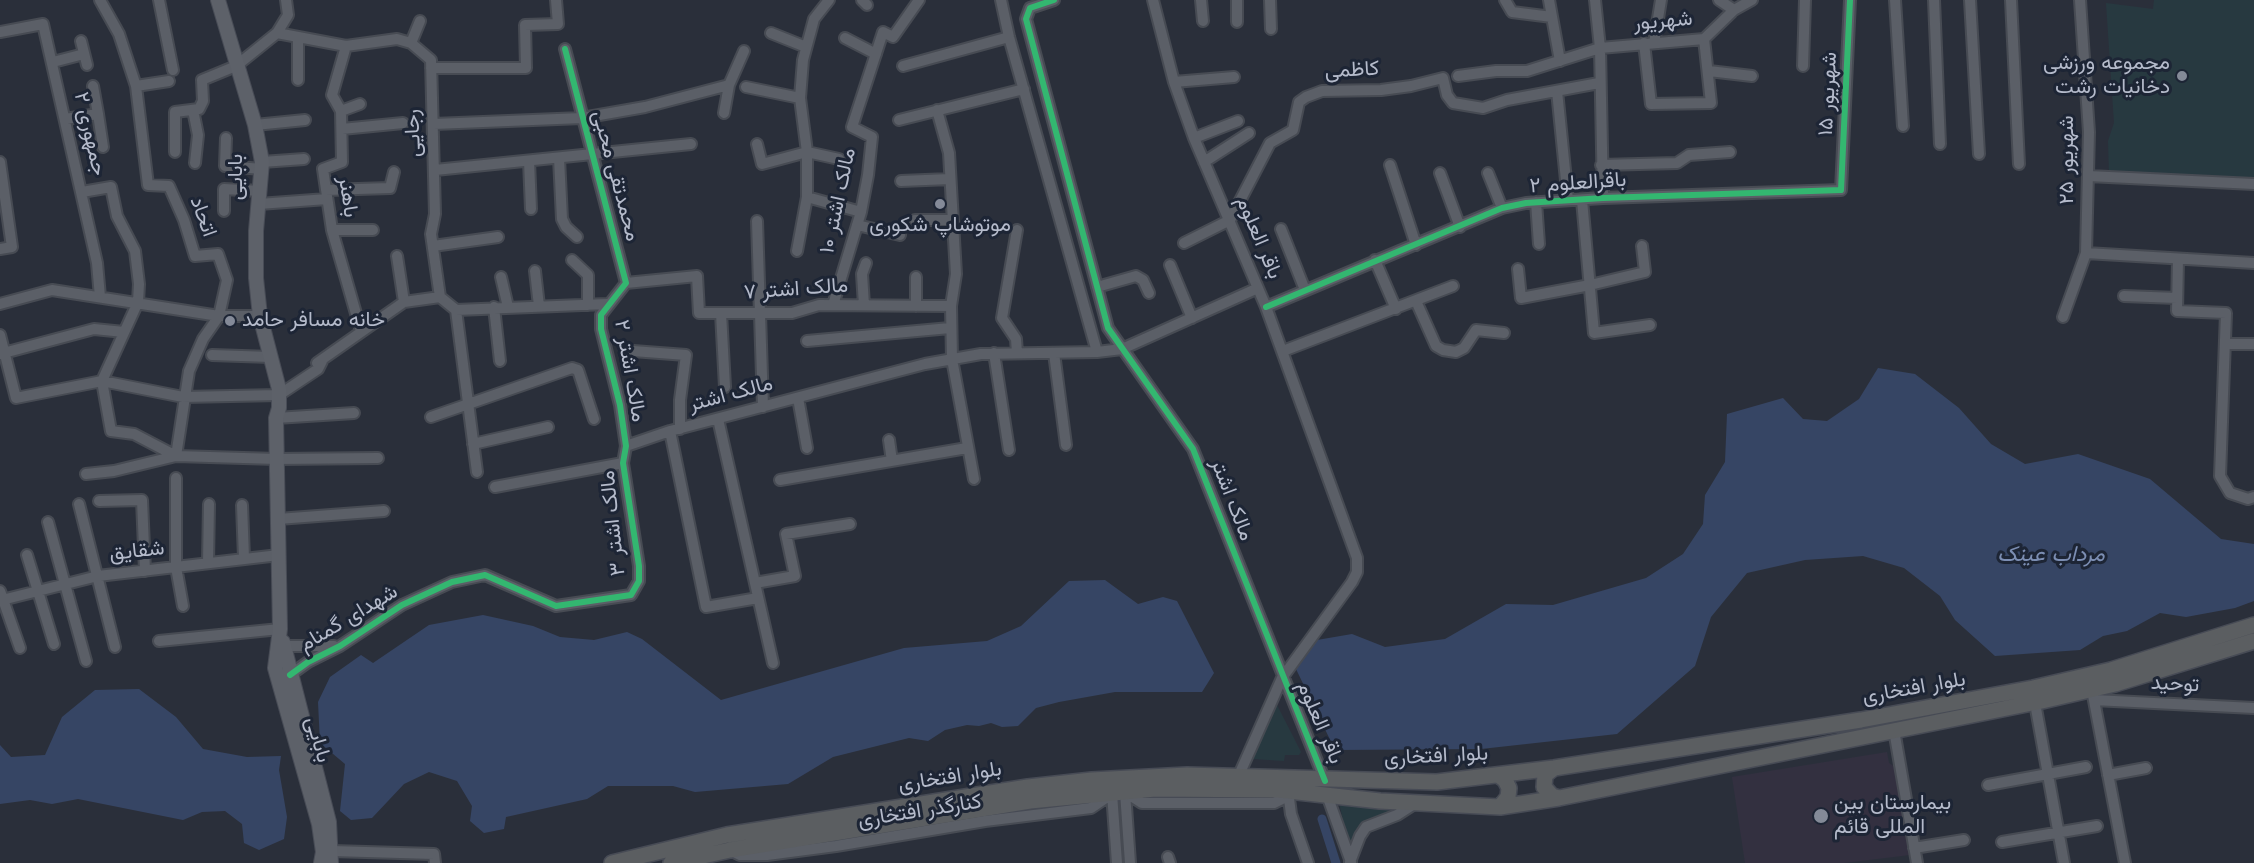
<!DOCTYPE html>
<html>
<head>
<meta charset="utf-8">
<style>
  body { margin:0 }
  canvas { display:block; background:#2a2f3a }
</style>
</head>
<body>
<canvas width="2254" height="863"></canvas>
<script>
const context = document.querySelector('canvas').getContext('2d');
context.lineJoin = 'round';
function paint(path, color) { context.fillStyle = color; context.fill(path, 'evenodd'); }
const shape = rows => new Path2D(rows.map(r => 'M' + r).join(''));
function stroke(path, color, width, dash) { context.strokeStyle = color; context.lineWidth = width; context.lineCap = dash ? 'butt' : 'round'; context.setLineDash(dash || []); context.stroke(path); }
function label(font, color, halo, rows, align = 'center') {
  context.font = font + ' Jost,Vazirmatn,sans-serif'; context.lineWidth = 6; context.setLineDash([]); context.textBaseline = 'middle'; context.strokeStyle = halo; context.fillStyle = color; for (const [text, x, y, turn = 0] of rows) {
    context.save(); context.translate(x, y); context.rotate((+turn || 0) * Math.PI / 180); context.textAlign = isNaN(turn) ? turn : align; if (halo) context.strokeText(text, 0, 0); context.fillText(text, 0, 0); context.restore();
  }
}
paint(shape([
  [1887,752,1889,763,1895,767,1910,855,1844,863,1745,863,1732,777]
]), '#333040');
paint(shape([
  [2154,0,2254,0,2254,178,2109,172,2108,141,2114,123,2106,3,2153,9],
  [1276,703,1301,752,1299,755,1285,755,1284,761,1253,759],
  [1339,803,1388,810,1389,811,1360,826,1349,845]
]), '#273940');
paint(shape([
  [1878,368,1915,374,1959,408,1991,444,2025,464,2078,454,2150,479,2221,539,2254,544,2254,601,2235,608,2186,617,2160,613,2127,631,2103,636,2080,650,1995,656,1955,620,1940,596,1904,568,1863,556,1805,560,1747,573,1711,617,1695,666,1617,734,1481,749,1335,750,1296,669,1317,640,1352,634,1385,647,1445,639,1506,604,1553,605,1646,578,1683,554,1703,524,1705,495,1725,462,1727,414,1783,398,1803,419,1827,421,1859,399],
  [1105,580,1138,604,1163,597,1177,601,1214,673,1202,692,1115,692,1059,702,1036,708,1018,726,1002,727,991,723,979,726,967,725,945,730,928,741,909,738,833,757,788,784,695,792,673,786,608,786,587,799,506,817,504,829,484,833,470,821,472,806,457,781,429,772,404,784,372,818,351,820,340,811,345,764,320,743,318,702,330,677,361,655,373,663,429,625,483,615,533,626,560,637,594,640,627,632,642,639,721,700,904,648,987,641,1021,626,1069,581],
  [139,689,176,717,203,749,247,757,281,756,279,770,287,817,284,839,259,850,244,843,242,824,225,811,202,812,183,820,78,799,52,804,30,800,0,804,0,745,11,757,45,755,62,717,95,690]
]), '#364564');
stroke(shape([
  [1322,819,1336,863]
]), '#364564', 9);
const minor = shape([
  [159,0,173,70],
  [862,0,867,5],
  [1001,0,1009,37,1097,352],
  [1054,0,1030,8,1026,19,1108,328,1193,449,1325,781],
  [1153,0,1174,82,1194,138,1266,307,1357,558,1357,572,1352,582,1282,678,1239,775],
  [1201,0,1203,21],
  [1237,0,1237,22],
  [1270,0,1271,29],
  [1505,0,1512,12,1552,17],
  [1549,0,1560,61],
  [1595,0,1600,48,1603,198],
  [1719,0,1734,10],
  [1895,0,1903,126],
  [1934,0,1940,144],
  [1970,0,1979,154],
  [2011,0,2019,164],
  [0,32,43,24,97,263,100,297],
  [277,33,288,15,286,0],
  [771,33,806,47],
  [298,37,298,80],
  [845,38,876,54],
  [81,41,87,65],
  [411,43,420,21],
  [1644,43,1651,104,1711,103,1704,39],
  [1654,43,1661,0],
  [346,46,332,95,341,111,342,162,323,169,332,230,361,331],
  [53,62,84,54],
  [903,66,1009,37],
  [1803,66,1805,0],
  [431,68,526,68,525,25,558,24,556,0],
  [1709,71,1752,76],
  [1458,76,1496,71,1527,71,1600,48,1704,39,1734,10,1752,0],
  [1174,82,1234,77],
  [93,86,98,114],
  [136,86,169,81],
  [746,87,800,98],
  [1557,91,1568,200],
  [193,110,198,135,195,163],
  [937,110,949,153,956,274,951,306],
  [341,111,360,104],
  [724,113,729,85,744,51],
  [65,119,98,114,103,147],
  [899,120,1024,89],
  [434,124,582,118,645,107,729,85],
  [255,125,305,120],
  [342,129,403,123],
  [226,138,225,166,262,169],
  [1194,138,1238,121],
  [757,144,762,164,807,152,839,159],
  [175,152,175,112,199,109,203,101,202,80,236,66,277,33,346,46,397,39,411,43,431,60,435,214,431,234,440,297],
  [559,158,562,219,566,227,577,237],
  [529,161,531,209],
  [0,162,12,247,0,249],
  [262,162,304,159],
  [1204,162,1249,133],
  [1390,165,1416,245],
  [1601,165,1677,163,1689,155,1730,152],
  [435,170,691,144],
  [1440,173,1460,227],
  [1488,173,1502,208],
  [2088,176,2254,184],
  [901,181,950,179],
  [326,190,390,188,394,172],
  [82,192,111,187,117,216,135,251,139,284,138,302,102,381,111,431,134,434,176,456,277,459,378,458],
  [807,197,861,212],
  [1582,200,1594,333,1650,325],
  [1536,202,1539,244],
  [259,204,327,199],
  [224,211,224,189,260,191],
  [915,220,953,220],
  [757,221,763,407],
  [857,225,900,235],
  [1281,229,1305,290],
  [332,230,373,230],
  [1184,243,1230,220,1270,143,1293,130,1299,102,1306,97,1322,91,1381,90,1411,86,1443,78,1447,95,1453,103,1483,108,1507,100,1599,83],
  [433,246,498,237],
  [797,251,807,197,807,152,800,98,803,60,814,19,829,0],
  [2086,253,2254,263],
  [397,256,404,302],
  [2178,259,2177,311,2226,313,2220,476,2230,493,2248,499,2254,497],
  [572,260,588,275,588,305],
  [1375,260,1396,309],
  [1170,265,1192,318],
  [1518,269,1521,298,1590,285,1645,272,1642,246],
  [535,271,539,306],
  [501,277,508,307],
  [626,283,697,276,699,313,792,313,819,305,951,306,952,359,974,479],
  [1097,287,1136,276,1143,280,1149,293],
  [2124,296,2177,298],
  [1416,301,1436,346,1443,350,1456,352,1464,348,1476,330,1504,333],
  [0,304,52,290,219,316,260,316],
  [833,305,861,212,868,175,872,137,852,127,883,32,893,37,919,0],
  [864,305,862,274,866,263],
  [916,306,916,277],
  [494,307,500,361],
  [1266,307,1502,208,1526,203,1603,198,1841,190,1850,0],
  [456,310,477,472],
  [721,313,725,387],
  [2063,317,2086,253,2089,132,2080,0],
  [0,335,16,398,102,381,183,397,279,395,318,369,322,361],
  [807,341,950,328],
  [2226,344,2254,344],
  [633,351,686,355,680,400,680,429],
  [1283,351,1453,286],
  [994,353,1009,450],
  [1017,353,1016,339,1002,318,1017,230],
  [1054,353,1066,445],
  [0,354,94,329,124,332],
  [212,355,271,357],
  [317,363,404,302,440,297,456,310,607,304],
  [798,398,807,448],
  [431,417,572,368,578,370,594,419],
  [276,418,354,413],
  [718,419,773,663],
  [670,431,706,607,758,598],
  [889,440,892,461],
  [473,444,548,427],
  [626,446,670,431,925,364,981,354,1097,352,1122,349,1258,288],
  [86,474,114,471,176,456,189,371,203,339,219,316,227,280,218,254,195,256,184,220,169,186,148,185,136,86,119,34,100,0],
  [176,478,176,567,183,606],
  [780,480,967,448],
  [495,487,623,463],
  [99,501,142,500,145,571],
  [79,504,115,647],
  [242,505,244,558],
  [278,519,384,511],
  [48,522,86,661],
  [27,555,54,644],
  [208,563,209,504],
  [755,583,795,576,786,534,850,524],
  [0,591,20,648],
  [2,600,98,576,279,555],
  [159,641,280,629],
  [284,646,334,646],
  [290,675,308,662,340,646,402,605,452,582,485,575,556,606,631,595,639,581,639,566,623,463,626,446,620,405,601,329,601,315,626,283,565,49],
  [2092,690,2125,863],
  [2094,700,2254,708],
  [2035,703,2064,863],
  [1894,730,1917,863],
  [2108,775,2146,768],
  [1988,785,2086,767],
  [1288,791,1291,814,1308,863],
  [1125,792,1142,803,1274,803,1282,799,1288,791],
  [1125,792,1130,863],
  [1112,793,1117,863],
  [1327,795,1351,862],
  [2002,842,2097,826],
  [1914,848,1964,840],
  [332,851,434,854,435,863],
  [732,851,740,855,767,855,836,846,985,821,1091,808,1110,795],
  [1168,857,1170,863],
  [1350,862,1360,836,1366,827,1397,815,1414,804]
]);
const major = shape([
  [218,0,255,125,262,162,256,231,256,278,260,316,279,389,279,408,276,418,280,629,275,668,319,824,323,852,321,863],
  [283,642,329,822,331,863]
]);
const highway = shape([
  [1554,768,1545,775,1544,787,1552,796,1559,798],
  [1498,775,1505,780,1509,788,1508,797,1500,807],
  [612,863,727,835,1028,787,1092,780,1187,775,1437,782,1554,768,1861,720,2033,688,2111,670,2254,625],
  [671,863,730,850,1030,801,1155,789,1279,790,1380,801,1500,807,1559,798,2042,701,2115,684,2254,641]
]);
stroke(minor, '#474b53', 14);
stroke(major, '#484c56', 16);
stroke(highway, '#474b55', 18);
stroke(minor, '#5b5f67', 10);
stroke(major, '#5d6169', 14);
stroke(highway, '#5b5e61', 15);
stroke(shape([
  [1054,0,1030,8,1026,19,1108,328,1193,449,1325,781],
  [1266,307,1502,208,1526,203,1603,198,1841,190,1850,0],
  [290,675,308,662,340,646,402,605,452,582,485,575,556,606,631,595,639,581,639,566,623,463,626,446,620,405,601,329,601,315,626,283,565,49]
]), '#33b770', 6);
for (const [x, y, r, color] of [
  [2182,76,6,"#848a98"],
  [940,204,6,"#848a98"],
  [230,321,6,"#848a98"],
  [1821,816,8,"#848a98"]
]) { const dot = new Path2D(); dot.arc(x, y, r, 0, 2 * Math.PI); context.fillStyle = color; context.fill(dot); stroke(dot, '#1d2535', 2); }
label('21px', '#b5bbcb', '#1d2535', [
  ["شهریور",1663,22,-5],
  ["کاظمی",1352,71,-3],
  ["شهریور ۱۵",1829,94,-87],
  ["رجایی",414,133,-92],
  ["جمهوری ۲",89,134,77],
  ["شهریور ۲۵",2068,160,-90],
  ["محمدتقی محبی",615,176,75],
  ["بابایی",237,177,-90],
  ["باقرالعلوم ۲",1578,184,-4],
  ["باهنر",347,197,82],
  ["مالک اشتر ۱۰",839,201,-78],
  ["اتحاد",202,217,70],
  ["باقر العلوم",1258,238,67],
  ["مالک اشتر ۷",796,290,-4],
  ["مالک اشتر ۲",629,371,80],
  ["مالک اشتر",731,395,-15],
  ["مالک اشتر",1231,500,69],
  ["مالک اشتر ۳",614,523,-96],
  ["شقایق",137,552,-6],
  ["شهدای گمنام",349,619,-31],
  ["توحید",2175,685,3],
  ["بلوار افتخاری",1914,689,-10],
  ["باقر العلوم",1319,723,67],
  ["بابایی",317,740,74],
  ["بلوار افتخاری",1436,757,-3],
  ["بلوار افتخاری",950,778,-9],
  ["کنارگذر افتخاری",920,812,-9]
]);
label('21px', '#b5bbcb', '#1d2535', [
  ["مجموعه ورزشی",2170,64,"right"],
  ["دخانیات رشت",2170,88,"right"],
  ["موتوشاپ شکوری",940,226,"center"],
  ["خانه مسافر حامد",242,321],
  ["بیمارستان بین",1834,804],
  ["المللی قائم",1834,828]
], 'left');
label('italic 22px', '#7c8eb3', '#1d2535', [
  ["مرداب عینک",2051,556]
]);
</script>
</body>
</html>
